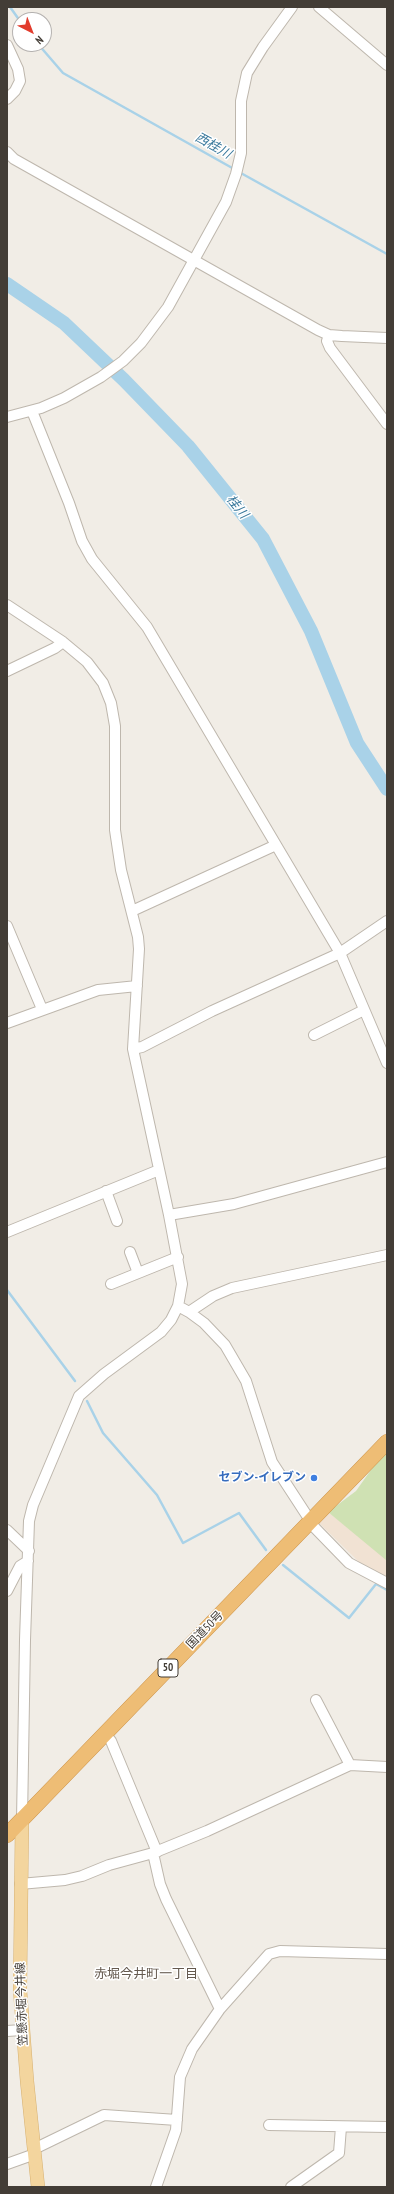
<!DOCTYPE html>
<html>
<head>
<meta charset="utf-8">
<style>
  body { margin:0 }
  #map { position:relative; width:394px; height:2194px; overflow:hidden; background:#f1ede6; font-family:"PT Sans Narrow",sans-serif }
  canvas { display:block }
  .frame { position:absolute; inset:0; border:8px solid #433d36; pointer-events:none }
  .north { position:absolute; left:12px; top:12px; width:40px; height:40px; box-sizing:border-box; background:#fff; border:1px solid #b4b1af; border-radius:50%; rotate:138deg; font-size:11px; font-weight:700; line-height:16px; text-align:center; color:#433d36 }
  .north::after { content:''; display:block; margin:auto; width:14px; height:18px; background:#e23c2d; clip-path:polygon(50% 0,100% 100%,50% 72%,0 100%) }
</style>
</head>
<body>
<div id="map">
<canvas width="394" height="2194"></canvas>
<div class="frame"></div>
<div class="north">N</div>
</div>
<script>
const context = document.querySelector('canvas').getContext('2d');
context.lineJoin = 'round';
function paint(path, color) { context.fillStyle = color; context.fill(path, 'evenodd'); }
const shape = rows => new Path2D(rows.map(r => 'M' + r).join(''));
function stroke(path, color, width, dash) { context.strokeStyle = color; context.lineWidth = width; context.lineCap = dash ? 'butt' : 'round'; context.setLineDash(dash || []); context.stroke(path); }
function label(font, color, halo, rows, align = 'center') {
  context.font = font + ' "PT Sans Narrow","Noto Sans JP",sans-serif'; context.lineWidth = 3; context.setLineDash([]); context.textBaseline = 'middle'; context.strokeStyle = halo; context.fillStyle = color; for (const [text, x, y, turn = 0] of rows) {
    context.save(); context.translate(x, y); context.rotate((+turn || 0) * Math.PI / 180); context.textAlign = isNaN(turn) ? turn : align; if (halo) context.strokeText(text, 0, 0); context.fillText(text, 0, 0); context.restore();
  }
}
paint(shape([
  [328,1512,387,1558,387,1578,360,1563,320,1524,319,1520]
]), '#f1e2d3');
paint(shape([
  [387,1452,387,1558,386,1560,328,1512,356,1491,373,1467]
]), '#cfe1b3');
stroke(shape([
  [10,7,20,21],
  [38,44,63,73,234,169],
  [239,172,387,254],
  [7,1290,75,1381],
  [87,1401,103,1433,157,1495,183,1543,239,1513,266,1550],
  [283,1565,349,1618,376,1584,387,1590]
]), '#a9d2e8', 2.5);
stroke(shape([
  [7,284,64,323,124,380,188,446,263,539,311,631,357,743,387,789]
]), '#a9d2e8', 14);
const minor = shape([
  [319,7,387,65],
  [7,45,18,69,20,81,15,91,7,99],
  [7,152,14,159,318,330,329,335,342,336,387,338],
  [329,335,327,341,330,348,387,424],
  [32,411,69,503,82,541,92,559,147,627,340,953,387,1063],
  [7,417,41,408,64,398,101,377,123,361,141,343,168,307,226,202,236,174,241,153,241,101,247,73,263,47,292,7],
  [7,605,63,642,87,662,103,683,111,703,115,726,115,830,121,870,138,937,139,949,133,1049,169,1215,182,1284,178,1306,171,1320,161,1332,104,1374,79,1396,33,1505,29,1521,25,1640,22,1820],
  [7,671,55,648,63,642],
  [132,911,276,845],
  [7,926,42,1009],
  [7,1023,98,990,137,986],
  [314,1035,364,1010],
  [133,1049,142,1047,212,1011,340,953,387,921],
  [106,1191,117,1221],
  [169,1215,234,1204,387,1162],
  [7,1232,159,1170],
  [130,1252,138,1273],
  [111,1284,178,1257],
  [178,1306,189,1312,204,1323,225,1345,246,1381,272,1462,315,1528,349,1563,387,1583],
  [189,1312,213,1296,232,1288,387,1255],
  [7,1530,29,1551],
  [7,1591,20,1566,28,1561],
  [316,1700,350,1765],
  [105,1734,111,1741,157,1852],
  [153,1853,160,1884,166,1899,220,2009],
  [20,1884,65,1880,82,1876,109,1865,153,1853,207,1831,350,1765,387,1767],
  [7,2031,22,2030],
  [269,2125,387,2127],
  [34,2149,104,2115,177,2120],
  [7,2164,35,2154],
  [156,2187,176,2130,180,2077,192,2049,220,2009,269,1954,280,1951,387,1954],
  [291,2187,339,2153,341,2127]
]);
const major = shape([
  [22,1820,20,1990,27,2081,38,2187]
]);
const highway = shape([
  [7,1835,387,1442]
]);
stroke(minor, '#beb7ad', 12);
stroke(major, '#d6b070', 14);
stroke(highway, '#cb9146', 16);
stroke(minor, '#fff', 10);
stroke(major, '#f3d59e', 13);
stroke(highway, '#eebd75', 15);
for (const [x, y, r, color] of [
  [314,1478,4,"#3f7fe0"]
]) { const dot = new Path2D(); dot.arc(x, y, r, 0, 2 * Math.PI); context.fillStyle = color; context.fill(dot); stroke(dot, '#fff', 1.5); }
for (const [x, y, w] of [
  [168,1668,20]
]) { const box = new Path2D(); box.roundRect(x - w / 2, y - 9, w, 18, 3); context.fillStyle = '#fff'; context.fill(box); stroke(box, '#433d36', 1); }
label('bold 11px', '#433d36', null, [
  ["50",168,1668]
]);
label('bold 12px', '#366cbe', '#fff', [
  ["セブン-イレブン",306,1478]
], 'right');
label('12px', '#433d36', '#fff', [
  ["国道50号",205,1630,-46],
  ["笠懸赤堀今井線",22,2004,-92]
]);
label('italic 13px', '#3a799c', '#fff', [
  ["西桂川",213,146,29],
  ["桂川",237,507,51]
]);
label('13px', '#655a4f', '#fff', [
  ["赤堀今井町一丁目",146,1974]
]);
</script>
</body>
</html>
